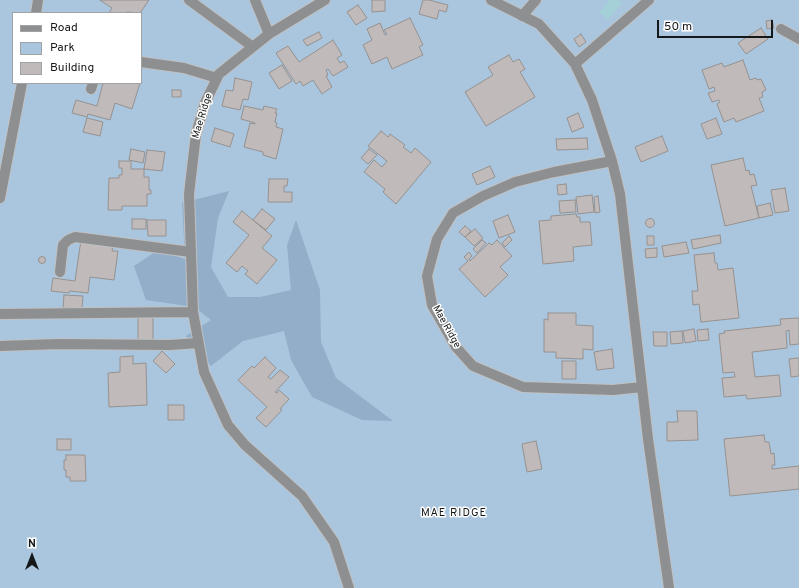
<!DOCTYPE html>
<html>
<head>
<meta charset="utf-8">
<style>
  body { margin:0 }
  #map { position:relative; width:799px; height:588px; overflow:hidden; background:#e4e8eb; font-family:Overpass,sans-serif }
  canvas { display:block }
  .legend { position:absolute; left:12px; top:12px; width:130px; height:72px; box-sizing:border-box; background:#fff; border:1px solid #a1a2a3; margin:0; padding:5px 7px; list-style:none; font-size:12px; color:#151718 }
  .legend li { display:flex; align-items:center; gap:8px; height:20px }
  .legend b { width:20px; border:1px solid #a1a2a3 }
  .north { position:absolute; left:12px; top:536px; width:40px; height:40px; -webkit-text-stroke:3px #fff; paint-order:stroke; rotate:0deg; font-size:11px; font-weight:700; line-height:16px; text-align:center; color:#151718 }
  .north::after { content:''; display:block; margin:auto; width:14px; height:18px; background:#151718; clip-path:polygon(50% 0,100% 100%,50% 72%,0 100%) }
  .scale { position:absolute; left:657px; top:20px; width:116px; height:18px; box-sizing:border-box; border:2px solid #151718; border-top:0; padding-left:5px; font-size:12px; line-height:14px; white-space:nowrap; color:#151718; -webkit-text-stroke:3px #fff; paint-order:stroke }
</style>
</head>
<body>
<div id="map">
<canvas width="799" height="588"></canvas>
<ul class="legend">
<li><b style="height:5px;background:#8d8f90"></b>Road</li>
<li><b style="height:11px;background:#aac5de"></b>Park</li>
<li><b style="height:11px;background:#c0bbba"></b>Building</li>
</ul>
<div class="north">N</div>
<div class="scale">50 m</div>
</div>
<script>
const context = document.querySelector('canvas').getContext('2d');
context.lineJoin = 'round';
function paint(path, color) { context.fillStyle = color; context.fill(path, 'evenodd'); }
const shape = rows => new Path2D(rows.map(r => 'M' + r).join(''));
function stroke(path, color, width, dash) { context.strokeStyle = color; context.lineWidth = width; context.lineCap = dash ? 'butt' : 'round'; context.setLineDash(dash || []); context.stroke(path); }
function label(font, color, halo, rows, align = 'center') {
  context.font = font + ' Overpass,sans-serif'; context.lineWidth = 3; context.setLineDash([]); context.textBaseline = 'middle'; context.strokeStyle = halo; context.fillStyle = color; for (const [text, x, y, turn = 0] of rows) {
    context.save(); context.translate(x, y); context.rotate((+turn || 0) * Math.PI / 180); context.textAlign = isNaN(turn) ? turn : align; if (halo) context.strokeText(text, 0, 0); context.fillText(text, 0, 0); context.restore();
  }
}
paint(shape([
  [0,0,799,0,799,588,0,588],
  [13,13,141,13,141,83,13,83]
]), '#aac5de');
paint(shape([
  [229,191,218,218,211,267,228,297,260,297,291,290,287,245,296,220,320,290,321,342,336,378,393,421,362,420,312,397,291,360,284,331,243,341,211,366,186,336,211,320,194,307,146,300,134,266,158,250,185,259,182,203]
]), '#93aec8');
paint(shape([
  [609,0,619,0,622,3,608,19,599,12]
]), '#a4d0d7');
const building = shape([
  [100,0,149,0,140,13,127,12,126,13,109,13,112,8,100,0],
  [372,0,385,0,385,11,372,12,372,0],
  [423,0,429,0,448,5,446,12,439,10,437,19,419,14,423,0],
  [358,5,367,18,356,25,347,12,358,5],
  [410,18,423,45,419,47,423,55,392,69,387,57,372,64,363,45,372,40,367,29,380,23,385,35,387,34,384,30,410,18],
  [772,20,774,28,767,29,766,21,772,20],
  [761,28,768,39,746,54,738,43,761,28],
  [319,32,322,38,307,46,303,40,319,32],
  [581,34,586,42,579,47,574,39,581,34],
  [333,40,342,55,337,58,340,63,344,61,348,67,333,76,328,69,326,70,328,75,326,76,332,87,322,94,313,80,303,86,300,81,296,84,276,53,288,46,299,62,333,40],
  [509,55,513,62,519,59,525,69,520,72,535,97,486,126,465,92,493,75,488,67,509,55],
  [743,60,750,80,756,78,757,80,761,79,766,90,762,92,763,97,759,98,764,111,736,122,734,118,724,122,717,104,720,102,719,100,712,102,708,93,715,91,714,87,709,89,702,70,722,63,724,67,743,60],
  [282,65,292,81,279,89,269,73,282,65],
  [235,78,252,82,248,100,243,99,240,110,222,106,226,90,233,91,235,78],
  [103,83,140,83,132,109,115,103,110,120,88,114,87,117,72,113,76,100,97,106,103,83],
  [172,90,181,90,181,97,172,97,172,90],
  [244,106,263,110,264,106,277,109,275,113,277,113,275,122,277,123,276,127,283,129,276,159,263,155,263,152,244,147,250,123,255,124,255,123,241,119,244,106],
  [578,113,584,127,572,132,567,118,578,113],
  [87,118,103,122,100,136,83,132,87,118],
  [716,118,722,134,707,139,701,124,716,118],
  [215,128,234,134,230,147,211,141,215,128],
  [381,131,388,137,390,134,405,145,403,147,411,153,415,148,431,162,396,204,383,192,385,189,364,172,374,160,382,167,387,161,368,146,381,131],
  [662,136,668,151,641,162,635,147,662,136],
  [587,138,588,149,557,150,556,139,587,138],
  [131,149,145,152,143,163,129,160,131,149],
  [369,149,377,155,368,164,361,158,369,149],
  [147,150,165,152,162,171,144,169,147,150],
  [743,158,746,171,749,170,750,175,754,174,757,185,751,186,759,218,725,226,711,165,743,158],
  [119,161,131,161,131,169,144,169,144,177,149,177,149,190,151,190,151,194,147,194,147,206,122,206,122,210,108,210,109,178,119,178,119,175,122,175,122,168,119,168,119,161],
  [490,166,495,177,477,185,472,174,490,166],
  [269,179,288,179,287,186,284,186,284,192,292,192,292,202,268,202,269,179],
  [566,184,567,194,558,195,557,185,566,184],
  [785,188,789,211,775,213,771,190,785,188],
  [592,195,594,212,578,214,576,197,592,195],
  [598,196,600,212,595,213,594,197,598,196],
  [575,200,576,212,560,213,559,201,575,200],
  [770,203,773,215,759,218,757,206,770,203],
  [262,209,275,219,266,230,253,220,262,209],
  [242,211,272,236,262,248,277,260,257,284,245,274,248,271,242,266,237,272,226,263,249,235,233,222,242,211],
  [576,214,577,217,580,217,580,222,590,222,592,245,573,247,574,261,543,264,539,221,551,220,551,216,576,214],
  [508,215,515,232,499,238,493,221,508,215],
  '645.5 223a4.5 4.5 0 1 1 9 0a4.5 4.5 0 1 1-9 0Z',
  [132,219,146,219,146,229,132,229,132,219],
  [147,220,166,220,166,236,148,236,147,220],
  [465,226,471,231,465,237,459,232,465,226],
  [475,229,483,238,474,246,465,237,475,229],
  [720,235,721,243,693,249,691,240,720,235],
  [509,236,512,240,505,247,502,243,509,236],
  [647,236,654,236,654,245,647,245,647,236],
  [81,240,113,245,112,251,118,251,114,280,90,277,88,293,70,291,69,293,51,291,53,278,75,281,81,240],
  [482,240,486,243,477,253,473,249,482,240],
  [497,240,512,256,500,267,508,275,485,297,459,269,468,261,464,257,469,252,472,256,469,259,470,261,489,243,492,245,497,240],
  [686,242,689,253,664,257,662,246,686,242],
  [657,248,657,257,646,258,645,249,657,248],
  [714,253,715,263,717,263,718,270,733,268,739,318,701,322,699,304,693,305,692,291,698,291,694,255,714,253],
  '38.5 260a3.5 3.5 0 1 1 7 0a3.5 3.5 0 1 1-7 0Z',
  [64,295,83,296,82,308,63,308,64,295],
  [548,313,576,313,576,325,593,326,593,350,583,349,583,359,556,358,556,352,544,352,544,319,548,320,548,313],
  [138,314,153,314,153,342,138,342,138,314],
  [799,318,799,344,790,345,789,330,786,331,787,348,752,352,755,377,779,375,781,396,747,399,746,395,724,397,722,378,735,377,734,372,723,373,719,334,725,333,724,331,781,325,780,319,799,318],
  [694,329,696,341,685,343,683,331,694,329],
  [708,329,709,340,698,341,697,330,708,329],
  [682,331,683,343,671,344,670,332,682,331],
  [653,332,667,332,667,346,654,346,653,332],
  [612,349,614,368,597,370,594,352,612,349],
  [162,351,175,364,166,373,153,361,162,351],
  [133,356,133,364,146,363,147,405,109,407,108,373,120,372,120,357,133,356],
  [265,357,276,368,268,377,271,379,280,370,289,377,275,392,277,393,279,390,289,399,280,409,282,410,266,427,256,418,267,407,238,380,252,366,254,368,265,357],
  [799,358,799,376,791,377,789,359,799,358],
  [562,361,576,361,576,379,562,379,562,361],
  [168,405,184,405,184,420,168,420,168,405],
  [677,411,697,411,698,440,667,441,667,422,678,422,677,411],
  [764,435,765,442,769,442,771,454,774,453,775,465,772,465,772,469,799,466,799,489,730,496,724,439,764,435],
  [57,439,71,439,71,450,57,450,57,439],
  [536,441,542,469,527,472,522,444,536,441],
  [66,455,85,455,86,481,70,481,70,477,66,477,66,470,64,470,64,460,66,460,66,455]
]);
paint(building, '#c0bbba');
stroke(building, '#969290', 1);
const minor = shape([
  [189,0,253,47],
  [255,0,269,34],
  [325,0,269,34,219,74,205,103,196,134,189,194,193,312,204,372,228,425,245,445,302,496,334,542,349,588],
  [491,0,539,24,575,64,592,100,612,161,620,194,648,439,669,588],
  [36,13,38,0],
  [522,16,536,0],
  [781,29,799,39],
  [141,62,184,68,217,78],
  [575,64,649,0],
  [91,89,93,83],
  [612,161,554,172,515,182,483,196,453,213,437,239,427,276,432,305,456,347,473,366,523,387,613,390,642,387],
  [0,198,22,83],
  [60,272,63,245,68,240,75,237,191,252],
  [0,314,193,312],
  [0,346,59,344,170,345,198,343]
]);
stroke(minor, '#bfc2c5', 12);
stroke(minor, '#8d8f90', 10);
label('10px', '#151718', '#fff', [
  ["Mae Ridge",203,116,-73],
  ["Mae Ridge",446,327,61]
]);
context.letterSpacing = '1px';
label('11px', '#151718', '#fff', [
  ["MAE RIDGE",454,514]
]);
context.letterSpacing = '0px';
</script>
</body>
</html>
